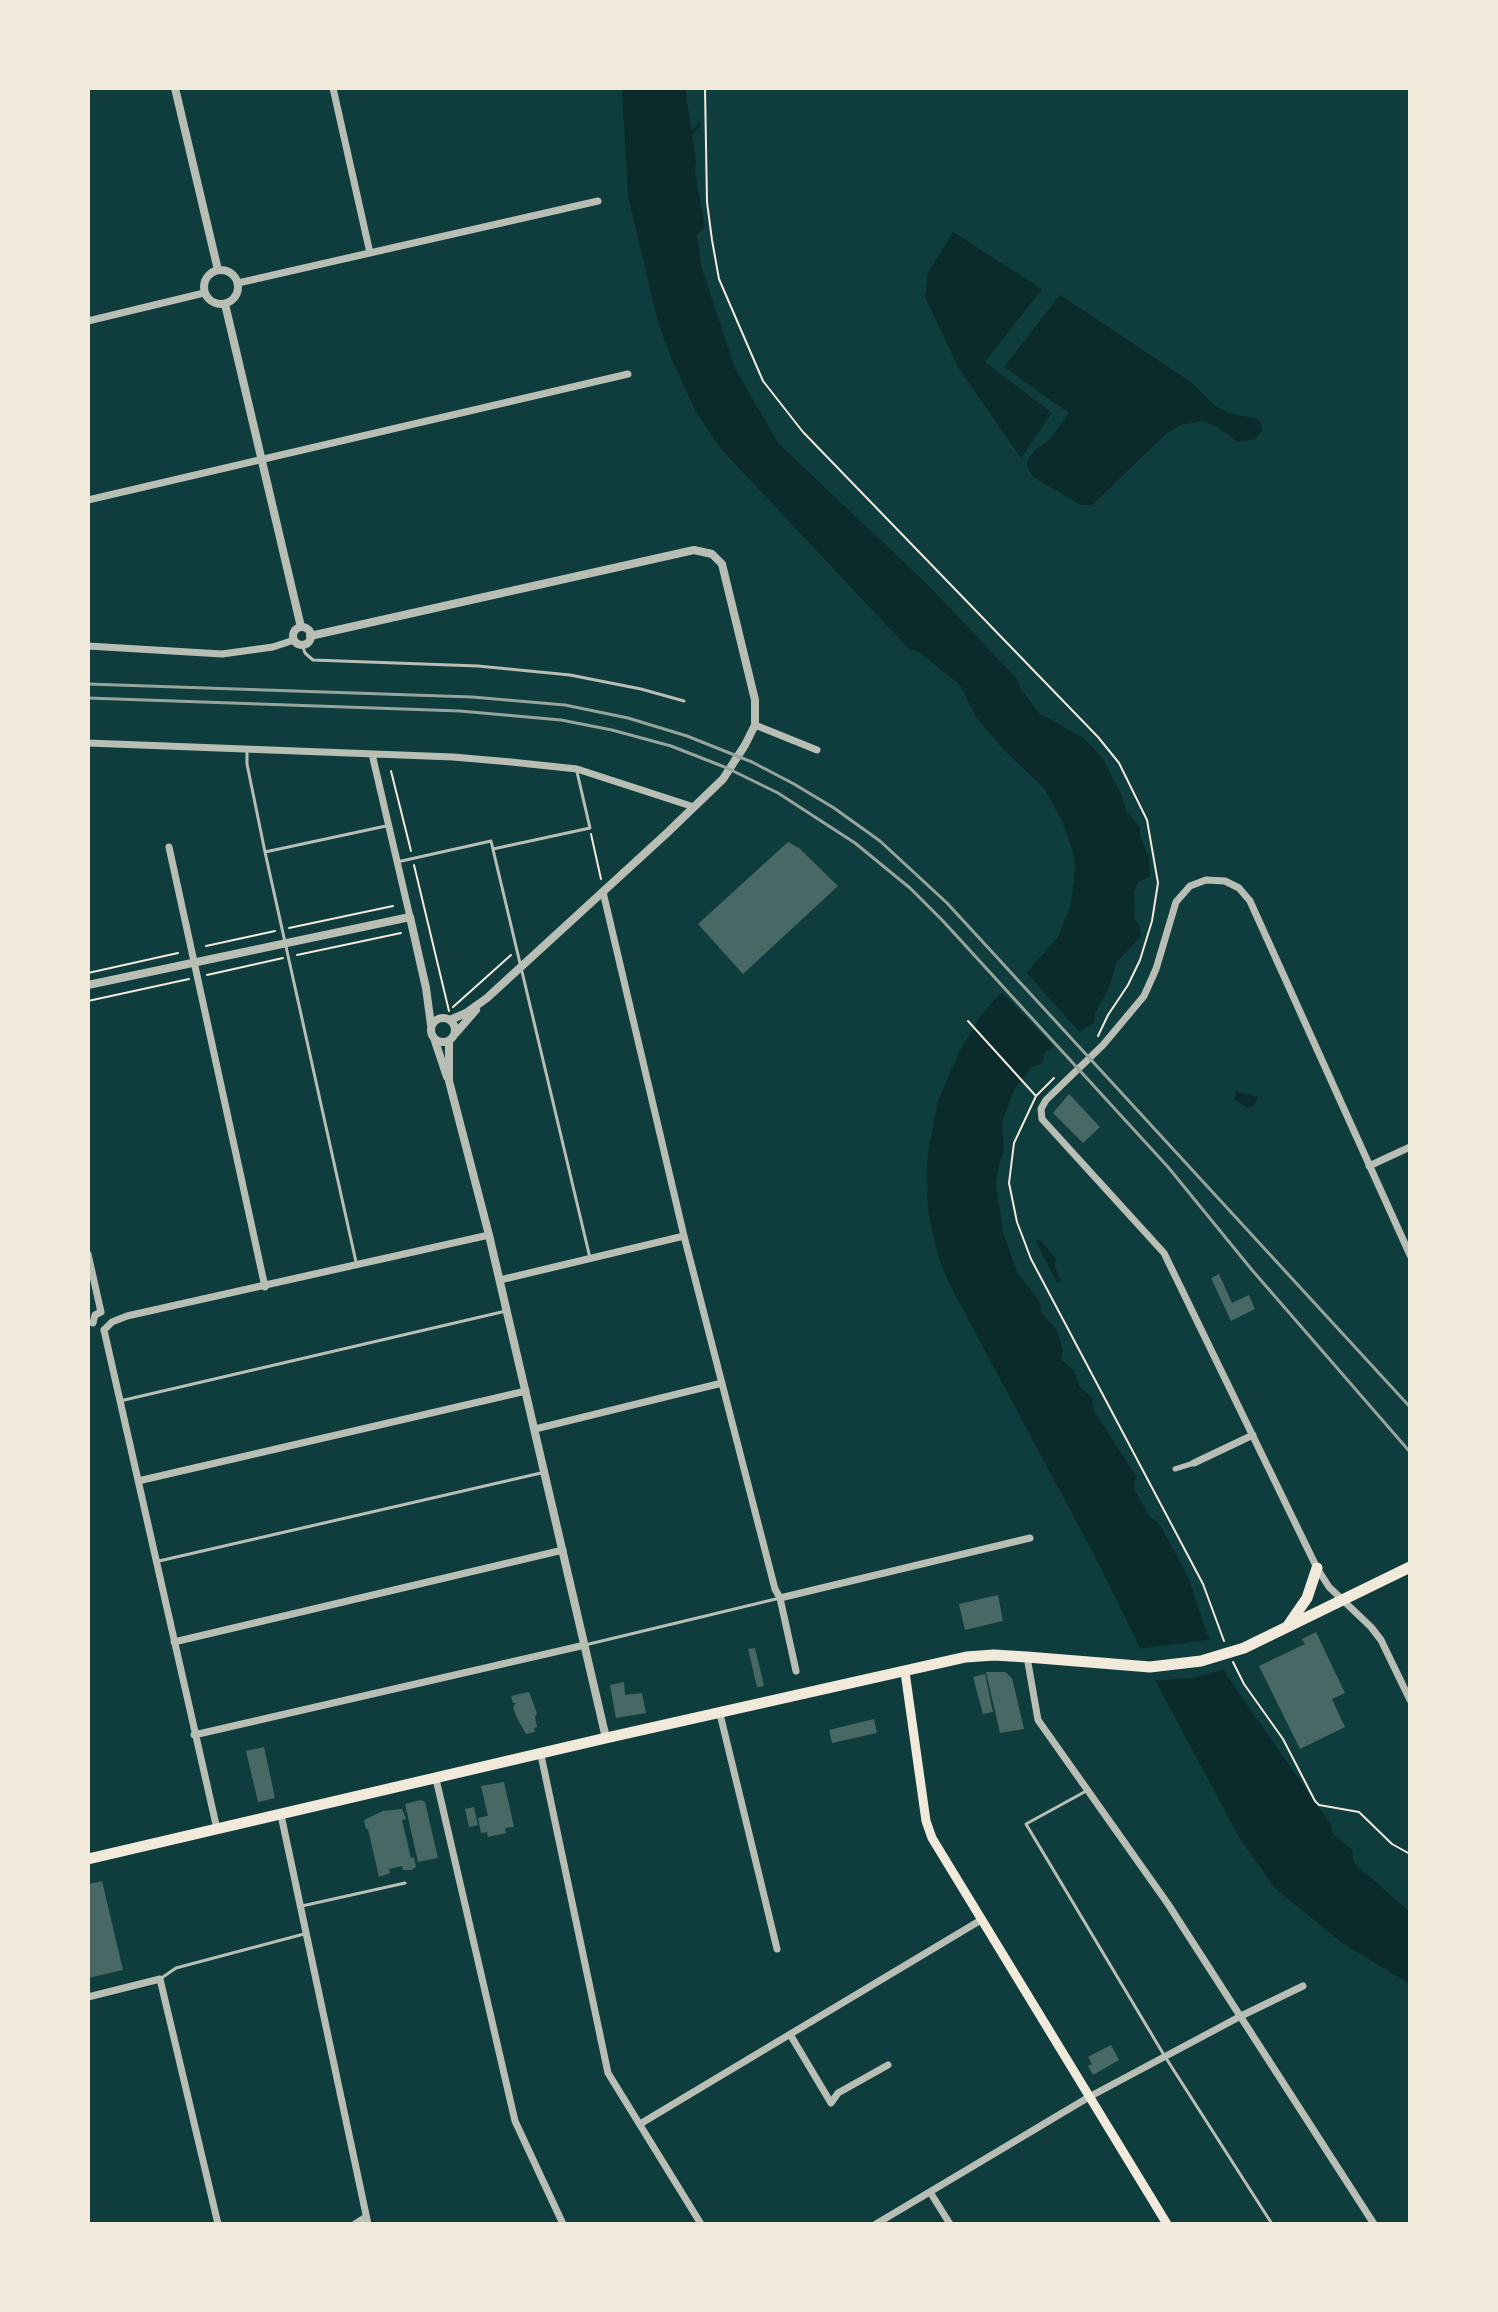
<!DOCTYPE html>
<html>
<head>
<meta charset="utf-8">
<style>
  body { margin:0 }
  #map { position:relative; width:1498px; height:2312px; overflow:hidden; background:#0f3d3e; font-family:Bitter,serif }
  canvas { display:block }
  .frame { position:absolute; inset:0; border:90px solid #f1e9da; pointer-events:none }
</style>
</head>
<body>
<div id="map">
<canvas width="1498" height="2312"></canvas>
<div class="frame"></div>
</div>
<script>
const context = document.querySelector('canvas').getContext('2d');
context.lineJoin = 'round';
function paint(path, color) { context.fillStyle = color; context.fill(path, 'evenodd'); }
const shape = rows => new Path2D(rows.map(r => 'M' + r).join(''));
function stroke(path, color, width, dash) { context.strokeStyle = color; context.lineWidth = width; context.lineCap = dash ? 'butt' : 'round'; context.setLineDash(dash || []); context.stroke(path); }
paint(shape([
  [622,88,685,88,696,161,695,173,705,227,697,235,701,266,735,369,779,444,928,585,1018,680,1020,688,1040,714,1084,738,1103,759,1122,796,1126,811,1140,827,1140,836,1149,858,1150,877,1138,882,1134,892,1135,920,1139,925,1141,936,1117,962,1108,990,1095,1013,1094,1023,1045,1052,1042,1064,1032,1067,1015,1088,1002,1122,1004,1152,999,1165,996,1183,1003,1232,1017,1272,1040,1302,1041,1312,1056,1329,1063,1351,1061,1360,1074,1370,1079,1386,1092,1398,1094,1411,1136,1476,1134,1489,1150,1517,1159,1523,1189,1579,1207,1634,1227,1676,1331,1825,1332,1833,1352,1850,1353,1859,1357,1866,1410,1912,1410,1984,1342,1943,1275,1888,1240,1839,1161,1691,1101,1568,951,1287,938,1256,928,1211,927,1174,928,1153,938,1101,959,1052,980,1017,996,998,1025,975,1058,937,1071,905,1075,867,1073,852,1062,821,1044,788,1003,749,976,717,960,685,919,652,909,649,721,449,696,412,671,358,658,322,628,196],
  [953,232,1042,289,985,362,1052,413,1021,458,958,367,925,297,928,273],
  [1060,295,1191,382,1214,405,1230,414,1256,418,1261,423,1262,431,1255,439,1238,442,1216,426,1202,421,1181,425,1167,433,1092,505,1081,505,1033,477,1027,466,1028,459,1036,449,1049,440,1069,413,1004,367],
  [1235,1091,1258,1097,1254,1106,1247,1108,1235,1100],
  [1040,1240,1056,1259,1055,1267,1061,1281,1057,1283,1036,1242]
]), '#0a2a2b');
paint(shape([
  [1024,970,1083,1036,1058,1051,1000,990],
  [1214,1639,1228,1669,1191,1678,1152,1681,1136,1649]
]), '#0f3d3e');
stroke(shape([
  [690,135,700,124]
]), '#0a2a2b', 3);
paint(shape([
  [788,842,799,848,838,886,743,974,698,924],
  [1069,1094,1100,1127,1083,1143,1053,1113],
  [1219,1274,1232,1303,1249,1295,1255,1309,1231,1321,1211,1278],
  [998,1595,1003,1621,965,1630,959,1604],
  [1316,1632,1345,1693,1332,1699,1345,1727,1300,1749,1259,1666,1305,1644,1302,1639],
  [755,1648,764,1686,757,1687,748,1649],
  [986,1672,1005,1672,1012,1678,1024,1729,1000,1733],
  [985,1674,993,1712,983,1714,973,1677],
  [624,1682,625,1695,642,1693,646,1713,616,1718,610,1685],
  [529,1692,537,1713,535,1717,537,1727,534,1728,535,1732,526,1734,516,1716,513,1707,516,1703,513,1703,511,1696],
  [874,1719,877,1733,832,1743,829,1730],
  [264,1747,275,1798,258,1802,246,1751],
  [504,1782,514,1827,505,1828,506,1833,488,1837,487,1832,481,1833,478,1818,488,1816,481,1786],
  [421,1800,425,1802,438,1858,418,1862,405,1804],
  [474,1807,478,1825,469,1827,465,1809],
  [402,1809,406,1819,402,1820,411,1858,414,1857,416,1867,411,1870,403,1870,402,1866,389,1869,390,1873,379,1877,368,1829,366,1829,364,1820,383,1811],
  [102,1881,123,1970,88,1978,88,1884],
  [1111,2045,1119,2060,1093,2075,1088,2066,1092,2064,1088,2057]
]), '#486865');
stroke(shape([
  [705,88,707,202,712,240,719,279,763,381,803,432,1098,737,1119,763,1147,820,1158,883,1152,921,1140,960,1128,985,1108,1015,1098,1036],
  [391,771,411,851],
  [591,834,601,879],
  [414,865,449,1011],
  [289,928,393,906],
  [206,946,275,931],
  [297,955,401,933],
  [88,973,178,953],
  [207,975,283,958],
  [88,1001,189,979],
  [453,1007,511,955],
  [968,1021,1035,1095],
  [1054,1078,1036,1096,1014,1143,1009,1183,1017,1222,1031,1259,1203,1584,1224,1641],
  [1233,1662,1244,1684,1283,1739,1315,1801,1319,1805,1359,1812,1392,1844,1410,1854]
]), '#f1e9da', 2);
stroke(shape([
  [302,644,305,653,313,660,478,666,570,675,641,689,684,701],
  [247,750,247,764,265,852,356,1262],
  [493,849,590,828,577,772],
  [265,852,386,826],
  [397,862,491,841,590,1258],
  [120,1401,506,1311],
  [159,1561,541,1473],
  [585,1645,780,1598],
  [1088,1790,1026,1824,1164,2055,1272,2224],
  [302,1906,405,1883],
  [160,1979,176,1968,304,1934]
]), '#b8beb3', 3);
stroke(shape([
  [1175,1469,1194,1463]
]), '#b8beb3', 5);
stroke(shape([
  [333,88,370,253],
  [238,283,598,201],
  [88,321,204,293],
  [88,500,628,374],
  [88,646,222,654,273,647,294,640],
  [755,725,817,750],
  [88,743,453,757,511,762,577,769,694,807],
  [372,754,410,917],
  [169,847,265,1287],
  [603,892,684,1236,775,1589,780,1598,796,1671],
  [1369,1166,1410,1147],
  [88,1254,101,1312],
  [1410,1255,1250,901,1239,888,1225,881,1206,880,1190,886,1176,902,1156,969,1144,996,1103,1045,1046,1100,1041,1109,1042,1119,1164,1253,1317,1568,1329,1587,1371,1627,1381,1640,1410,1700],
  [500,1280,684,1236],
  [93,1323,95,1315,101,1312],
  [104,1330,217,1829],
  [104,1330,112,1322,127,1316,489,1235],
  [535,1429,722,1383],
  [1194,1463,1253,1435],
  [138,1481,526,1391],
  [780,1598,1030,1538],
  [174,1642,563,1550],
  [1027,1657,1038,1720,1168,1904,1374,2224],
  [720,1714,777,1949],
  [194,1735,585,1645],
  [541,1755,608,2073,701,2224],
  [436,1779,515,2121,563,2224],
  [281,1815,368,2224],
  [88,1997,160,1979,218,2224],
  [791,2036,831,2103,838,2093,888,2065],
  [640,2124,981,1920],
  [930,2192,950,2224],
  [355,2224,366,2217],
  [876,2224,1089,2097,1241,2016,1303,1986]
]), '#b8beb3', 7);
stroke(shape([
  [175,88,218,270],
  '204 287a17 17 0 1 1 34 0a17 17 0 1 1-34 0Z',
  [225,304,301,627],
  '293 636a9 9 0 1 1 18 0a9 9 0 1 1-18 0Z',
  [310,636,694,550,712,554,722,564,755,700,755,725,745,745,723,779,667,833,487,998,466,1013,450,1020],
  [88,985,410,917,426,988,431,1025],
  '431 1030a12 12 0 1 1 24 0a12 12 0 1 1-24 0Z',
  [456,1033,476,1010],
  [434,1038,447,1077],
  [449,1041,449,1081,489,1235,606,1738]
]), '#b8beb3', 8);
stroke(shape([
  [905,1672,926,1821,932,1838,1167,2224]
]), '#f1e9da', 9);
stroke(shape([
  [1287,1627,1307,1598,1317,1568],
  [88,1859,606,1738,966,1657,994,1655,1027,1657,1150,1667,1201,1661,1244,1648,1410,1567]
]), '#f1e9da', 11);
stroke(shape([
  [88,684,472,697,565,705,628,718,687,736,752,762,794,784,834,808,880,841,947,903,1410,1407],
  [88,698,460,711,561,720,612,730,671,746,727,768,778,793,855,843,910,888,943,921,1168,1167,1252,1270,1410,1452]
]), '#97a49c', 3);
</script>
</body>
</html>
